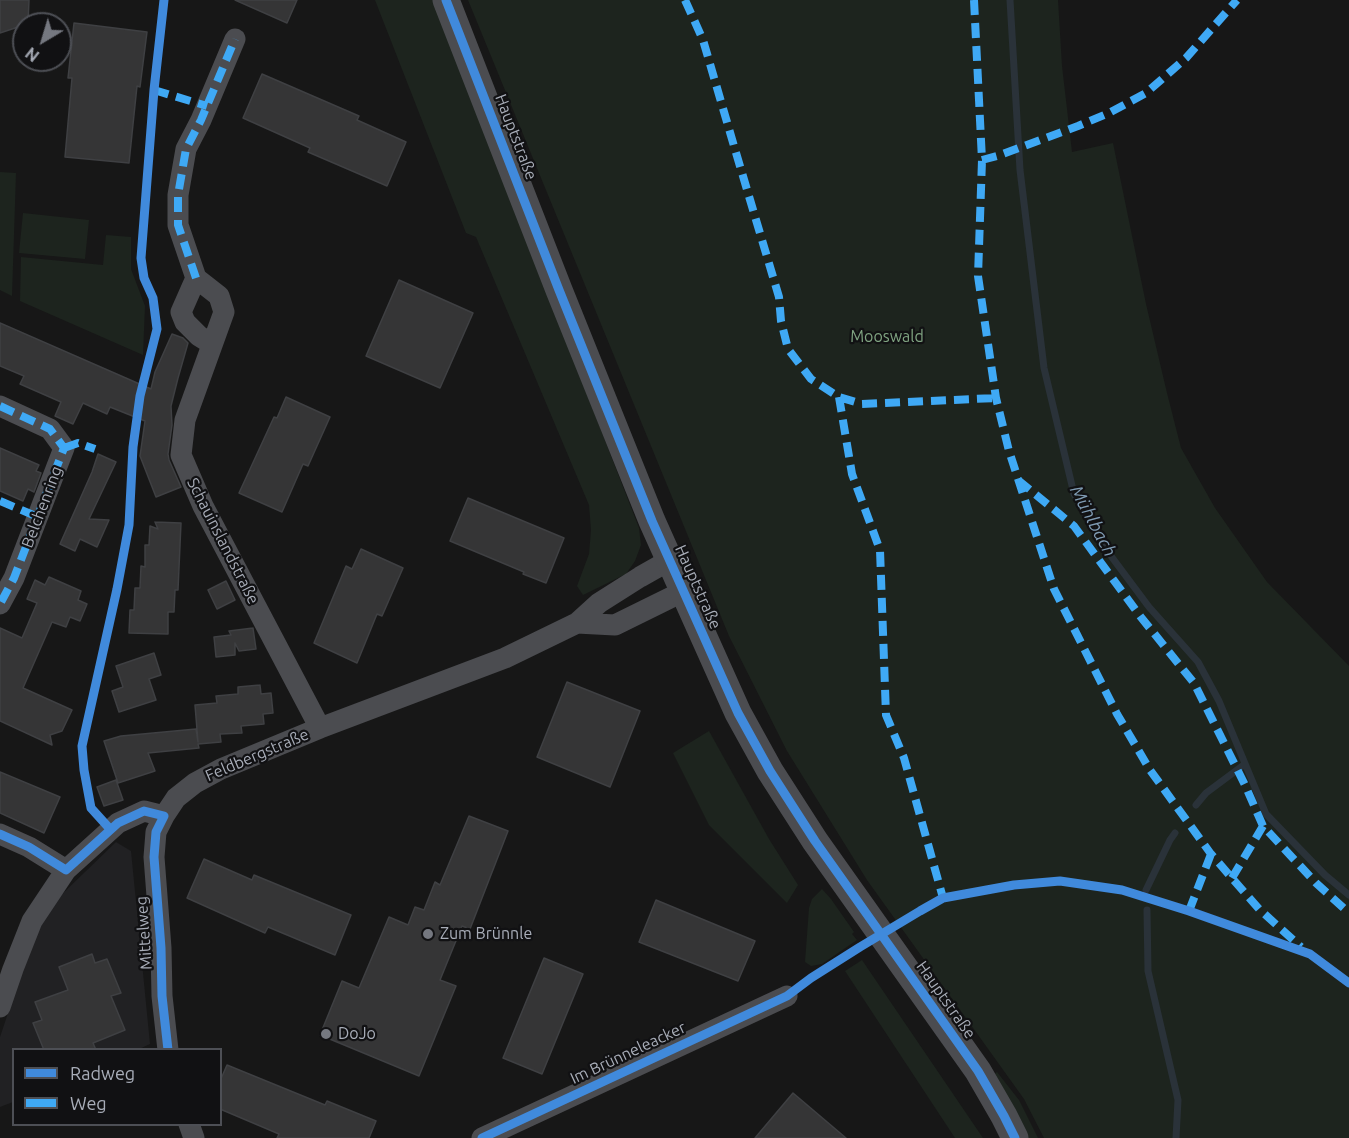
<!DOCTYPE html>
<html>
<head>
<meta charset="utf-8">
<style>
  body { margin:0 }
  #map { position:relative; width:1349px; height:1138px; overflow:hidden; background:#171717; font-family:Ubuntu,sans-serif }
  canvas { display:block }
  .legend { position:absolute; left:12px; top:1048px; width:210px; height:78px; box-sizing:border-box; background:#111113; border:2px solid #4d4f55; margin:0; padding:8px 10px; list-style:none; font-size:18px; color:#a8adb8 }
  .legend li { display:flex; align-items:center; gap:12px; height:30px }
  .legend b { width:30px; border:2px solid #4d4f55 }
  .north { position:absolute; left:12px; top:12px; width:60px; height:60px; box-sizing:border-box; background:#111113; border:2px solid #4d4f55; border-radius:50%; rotate:218deg; font-size:16px; font-weight:700; line-height:24px; text-align:center; color:#a8adb8 }
  .north::after { content:''; display:block; margin:auto; width:21px; height:27px; background:#757880; clip-path:polygon(50% 0,100% 100%,50% 72%,0 100%) }
</style>
</head>
<body>
<div id="map">
<canvas width="1349" height="1138"></canvas>
<ul class="legend">
<li><b style="height:8px;background:#408adc"></b>Radweg</li>
<li><b style="height:8px;background:#3fa9f5"></b>Weg</li>
</ul>
<div class="north">N</div>
</div>
<script>
const context = document.querySelector('canvas').getContext('2d');
context.lineJoin = 'round';
function paint(path, color) { context.fillStyle = color; context.fill(path, 'evenodd'); }
const shape = rows => new Path2D(rows.map(r => 'M' + r).join(''));
function stroke(path, color, width, dash) { context.strokeStyle = color; context.lineWidth = width; context.lineCap = dash ? 'butt' : 'round'; context.setLineDash(dash || []); context.stroke(path); }
function label(font, color, halo, rows, align = 'center') {
  context.font = font + ' Ubuntu,sans-serif'; context.lineWidth = 4.5; context.setLineDash([]); context.textBaseline = 'middle'; context.strokeStyle = halo; context.fillStyle = color; for (const [text, x, y, turn = 0] of rows) {
    context.save(); context.translate(x, y); context.rotate((+turn || 0) * Math.PI / 180); context.textAlign = isNaN(turn) ? turn : align; if (halo) context.strokeText(text, 0, 0); context.fillText(text, 0, 0); context.restore();
  }
}
paint(shape([
  [116,842,131,851,150,1044,137,1050,14,1050,13,1102,0,1107,0,1037,24,965,37,933,54,902]
]), '#212123');
paint(shape([
  [375,0,434,0,639,528,641,545,635,561,626,574,583,595,577,586,589,554,591,530,589,505,476,237,466,233],
  [468,0,1058,0,1062,66,1072,152,1113,143,1146,304,1167,393,1181,448,1215,508,1267,582,1349,666,1349,1138,1044,1138,1024,1099,867,880,787,751,729,636],
  [0,172,16,173,12,296,0,290],
  [23,213,89,220,85,259,19,253],
  [106,235,131,237,131,269,145,306,143,355,20,301,21,257,103,265],
  [709,731,769,839,798,885,787,903,709,825,673,753],
  [822,889,831,899,854,932,852,934,857,940,822,964,811,966,805,962,809,908,812,899],
  [862,960,983,1138,955,1138,845,971],
  [997,1072,1019,1100,1038,1138,1025,1138,992,1076]
]), '#1d241e');
stroke(shape([
  [1010,0,1020,170,1044,368,1074,494,1105,548,1149,607,1198,662,1219,701,1266,814,1325,875,1349,895],
  [1196,805,1206,793,1245,764],
  [1146,890,1170,840,1175,833],
  [1147,910,1148,971,1178,1100,1176,1138]
]), '#2a3239', 7);
const building = shape([
  [0,0,29,0,28,24,24,24,24,25,0,33,0,0],
  [235,0,297,0,287,23,235,0],
  [74,23,147,32,140,87,137,86,129,163,65,157,72,78,68,78,74,23],
  [262,74,359,116,357,120,406,142,387,186,308,152,310,148,243,118,262,74],
  [399,280,473,313,440,388,366,356,399,280],
  [0,323,151,389,155,372,172,334,183,338,188,343,178,378,171,406,172,425,168,454,169,460,181,487,156,497,140,456,145,421,110,407,107,414,83,403,73,424,55,416,61,402,20,384,24,376,0,366,0,323],
  [286,397,330,417,308,466,303,464,282,512,239,493,274,417,277,418,286,397],
  [0,448,39,465,36,471,41,473,34,492,28,489,23,501,0,491,0,448],
  [98,454,116,462,89,519,109,520,97,547,80,539,75,551,60,544,92,472,98,454],
  [468,498,564,538,546,583,523,574,524,572,450,541,468,498],
  [155,522,181,523,178,590,175,590,174,612,168,612,168,634,129,633,130,610,134,610,135,588,140,588,141,566,145,567,145,545,149,545,150,526,158,529,155,522],
  [361,549,403,568,382,616,377,614,357,663,314,643,346,566,352,569,361,549],
  [49,577,81,591,78,600,87,604,80,621,70,617,66,627,52,622,23,688,72,710,62,731,50,735,52,745,0,721,0,628,22,638,37,603,27,599,35,580,45,585,49,577],
  [226,581,235,600,217,609,208,590,226,581],
  [253,628,256,649,239,651,235,643,235,655,216,657,214,637,231,635,229,631,253,628],
  [154,653,161,675,149,679,156,700,119,712,112,691,123,687,116,666,154,653],
  [567,682,640,711,610,787,537,757,567,682],
  [260,685,261,694,271,693,273,713,263,714,264,724,241,726,242,733,220,734,221,742,198,744,199,748,148,753,155,771,118,783,104,741,121,736,196,729,198,742,195,705,217,703,216,696,238,694,238,687,260,685],
  [0,772,60,797,44,833,0,813,0,772],
  [116,780,123,800,104,806,97,787,116,780],
  [469,816,508,831,470,929,462,926,440,980,456,986,419,1076,320,1035,342,981,359,988,389,917,408,925,415,907,424,910,435,882,440,885,469,816],
  [204,859,252,880,254,875,351,915,335,955,268,927,265,933,187,898,204,859],
  [656,900,755,941,738,981,639,942,656,900],
  [92,954,95,963,107,959,121,993,111,996,125,1030,93,1043,96,1050,44,1050,33,1023,42,1020,35,1002,68,990,59,967,92,954],
  [544,958,583,974,542,1074,503,1058,544,958],
  [227,1065,325,1105,327,1101,376,1121,369,1138,277,1138,279,1134,220,1109,220,1081,227,1065],
  [793,1093,846,1138,755,1138,793,1093]
]);
paint(building, '#353536');
stroke(building, '#3f4043', 1.5);
stroke(shape([
  [235,39,201,120,186,149,178,195,178,225,196,278,219,296,224,312,185,420,181,455,203,506,320,728],
  [196,278,181,312,185,322,199,336,212,344],
  [0,406,50,429,64,448,14,578,0,604],
  [577,623,615,625,684,591],
  [0,834,29,847,66,870],
  [0,1007,13,969,32,921,66,870,118,823,144,811,164,816],
  [168,1050,162,996,161,948,154,857,156,832,164,816,176,798,195,783,221,769,320,728,505,658,577,623,599,603,640,577,670,560],
  [189,1124,194,1138],
  [482,1138,787,996]
]), '#4b4c50', 21);
stroke(shape([
  [446,0,559,290,652,521,738,713,770,771,815,841,978,1071,1004,1116,1015,1138]
]), '#4b4c50', 27);
stroke(shape([
  [685,0,703,40,734,146,779,297,781,321,788,349,811,379,839,397,862,404,996,398],
  [974,0,982,160,978,276,996,398,1009,451,1054,589,1117,714,1150,770,1211,854,1259,909,1301,947],
  [154,90,207,106],
  [982,160,997,156,1078,126,1109,113,1146,93,1186,58,1237,0],
  [196,278,178,225,178,195,186,149,201,120,235,39],
  [839,397,852,474,880,550,886,715,904,758,943,898],
  [0,406,50,429,64,448,14,578,0,604],
  [64,448,78,443,95,449],
  [1018,480,1074,526,1140,616,1194,683,1245,785,1263,826,1316,883,1349,913],
  [0,501,38,517],
  [1232,878,1263,826],
  [1189,911,1211,854]
]), '#3fa9f5', 8, [15, 8]);
stroke(shape([
  [446,0,559,290,652,521,738,713,770,771,815,841,978,1071,1004,1116,1015,1138],
  [110,829,91,808,84,770,82,746,117,589,129,525,133,447,140,396,157,329,153,298,144,278,141,258,154,90,164,0],
  [0,834,29,847,66,870,118,823,144,811,164,816,156,832,154,857,161,948,162,996,168,1050],
  [482,1138,787,996,811,978,860,947,920,911,943,898,1014,885,1060,881,1122,890,1189,911,1310,954,1349,983]
]), '#408adc', 9);
for (const [x, y, r, color] of [
  [428,934,6,"#757880"],
  [326,1034,6,"#757880"]
]) { const dot = new Path2D(); dot.arc(x, y, r, 0, 2 * Math.PI); context.fillStyle = color; context.fill(dot); stroke(dot, '#111113', 2); }
label('16px', '#a8adb8', '#111113', [
  ["Hauptstraße",516,137,69],
  ["Belchenring",42,507,-69],
  ["Schauinslandstraße",223,541,63],
  ["Hauptstraße",698,587,66],
  ["Feldbergstraße",257,755,-23],
  ["Mittelweg",144,933,-94],
  ["Hauptstraße",946,1000,55],
  ["Im Brünneleacker",628,1053,-25]
]);
label('16px', '#7fa381', '#111113', [
  ["Mooswald",887,337]
]);
label('16px', '#a8adb8', '#111113', [
  ["Zum Brünnle",440,934],
  ["DoJo",338,1034]
], 'left');
label('italic 18px', '#7f9bb3', '#111113', [
  ["Mühlbach",1093,521,62]
]);
</script>
</body>
</html>
